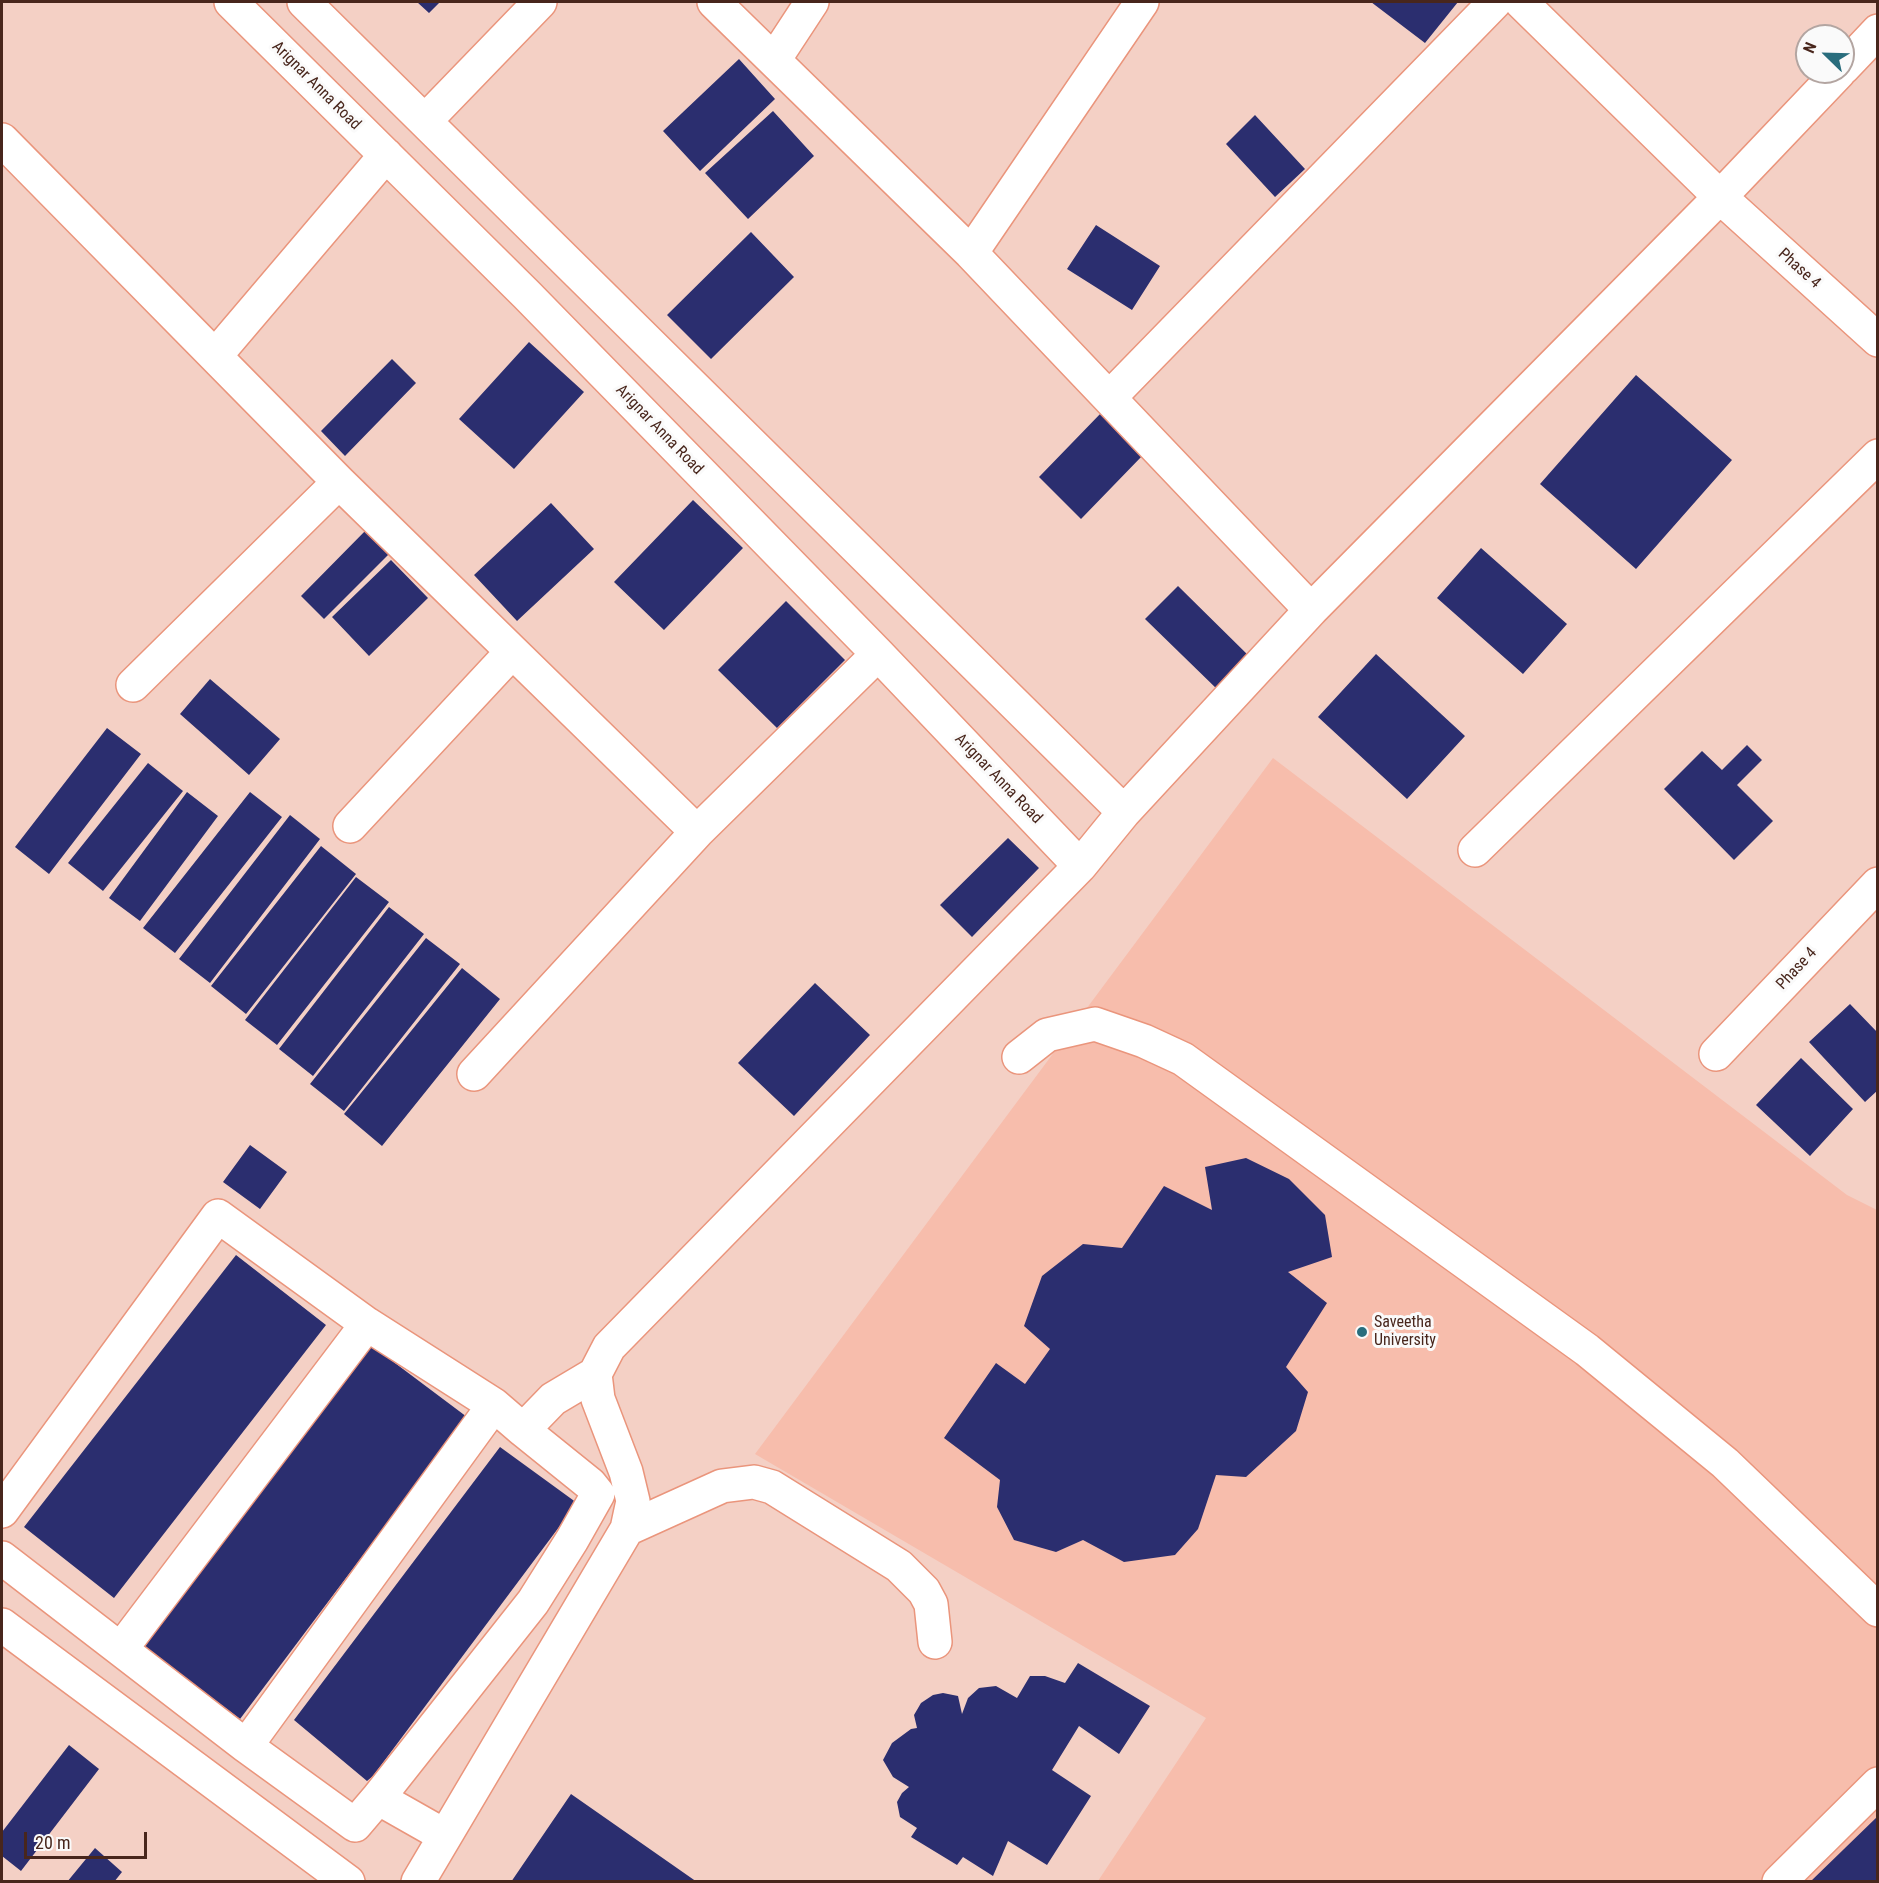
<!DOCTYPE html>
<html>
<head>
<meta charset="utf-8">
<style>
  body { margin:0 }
  #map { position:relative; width:1879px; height:1883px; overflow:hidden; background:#f4d0c5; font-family:"Roboto Condensed",sans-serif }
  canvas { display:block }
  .frame { position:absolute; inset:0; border:3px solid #48261c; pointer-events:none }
  .north { position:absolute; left:1795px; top:24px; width:60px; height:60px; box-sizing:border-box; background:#fafafa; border:2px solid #b3a5a1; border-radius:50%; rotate:293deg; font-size:16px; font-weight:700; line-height:24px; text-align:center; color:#48261c }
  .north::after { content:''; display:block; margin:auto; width:21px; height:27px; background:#296d7d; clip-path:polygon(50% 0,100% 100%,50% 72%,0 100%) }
  .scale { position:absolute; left:24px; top:1832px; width:123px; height:27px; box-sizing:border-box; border:3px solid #48261c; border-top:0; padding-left:8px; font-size:18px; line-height:21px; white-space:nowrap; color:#48261c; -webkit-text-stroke:4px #fafafa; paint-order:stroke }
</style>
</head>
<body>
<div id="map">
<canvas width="1879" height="1883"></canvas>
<div class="frame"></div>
<div class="north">N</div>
<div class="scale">20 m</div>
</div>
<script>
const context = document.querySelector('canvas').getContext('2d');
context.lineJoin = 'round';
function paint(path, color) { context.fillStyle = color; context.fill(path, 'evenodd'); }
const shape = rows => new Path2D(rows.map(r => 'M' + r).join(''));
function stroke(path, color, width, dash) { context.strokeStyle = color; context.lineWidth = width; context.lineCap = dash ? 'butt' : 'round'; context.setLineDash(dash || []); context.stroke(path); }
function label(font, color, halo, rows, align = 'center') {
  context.font = font + ' "Roboto Condensed",sans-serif'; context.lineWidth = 6; context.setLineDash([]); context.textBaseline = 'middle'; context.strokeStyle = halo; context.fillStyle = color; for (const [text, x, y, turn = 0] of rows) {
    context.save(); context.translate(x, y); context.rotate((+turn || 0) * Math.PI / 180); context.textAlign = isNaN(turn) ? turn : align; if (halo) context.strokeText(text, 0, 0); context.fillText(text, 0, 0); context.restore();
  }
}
paint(shape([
  [1273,758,1847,1195,1877,1210,1877,1881,1098,1881,1206,1718,755,1454]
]), '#f7bdac');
paint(shape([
  [417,2,440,2,429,13],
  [1371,2,1458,2,1425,43],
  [739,59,775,99,700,171,663,131],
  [773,111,814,156,748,219,705,173],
  [1255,115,1305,169,1275,197,1226,144],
  [1096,225,1160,266,1132,310,1067,269],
  [751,232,794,277,711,359,667,315],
  [529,342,584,392,514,469,459,419],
  [392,359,416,383,345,456,321,431],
  [1636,375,1732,460,1636,569,1540,484],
  [1102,412,1144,454,1081,519,1039,477],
  [693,500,743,548,664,630,614,582],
  [551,503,594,549,517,621,474,575],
  [368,528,392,551,324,619,301,596],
  [1481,548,1567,624,1523,674,1437,598],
  [391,560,428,598,369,656,332,617],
  [1178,586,1252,659,1220,692,1145,619],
  [786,601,845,660,777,728,718,670],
  [1376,654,1465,736,1407,799,1318,717],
  [210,679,280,739,249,775,180,714],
  [107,728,141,754,49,874,15,847],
  [1747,745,1762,760,1737,785,1773,821,1734,860,1664,789,1702,751,1722,770],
  [148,763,183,791,103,891,68,863],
  [187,792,218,816,140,921,109,898],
  [250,792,282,817,175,953,143,928],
  [290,815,320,839,210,983,179,959],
  [1008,838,1039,868,972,937,940,905],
  [321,846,356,874,246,1014,211,986],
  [356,877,389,902,277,1045,245,1020],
  [389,907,424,934,313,1076,279,1049],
  [426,938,460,964,344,1111,310,1084],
  [462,968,500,999,382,1146,344,1114],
  [815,983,870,1035,794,1116,738,1063],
  [1850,1004,1878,1033,1878,1090,1865,1102,1809,1042],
  [1801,1058,1853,1109,1810,1156,1756,1105],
  [250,1145,287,1172,260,1209,223,1182],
  [1246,1158,1289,1179,1325,1215,1332,1257,1288,1272,1327,1303,1286,1367,1308,1392,1296,1431,1246,1477,1216,1475,1198,1529,1175,1555,1124,1562,1083,1540,1056,1552,1014,1540,997,1507,1000,1480,944,1438,996,1363,1025,1384,1050,1349,1024,1326,1042,1276,1083,1244,1122,1248,1164,1186,1212,1210,1205,1167],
  [236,1255,326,1325,114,1598,24,1527],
  [371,1345,467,1417,240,1719,144,1647],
  [500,1447,577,1503,373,1776,367,1781,294,1720],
  [1078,1663,1150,1706,1119,1754,1079,1726,1052,1770,1091,1796,1047,1865,1008,1841,993,1876,963,1857,957,1865,911,1837,917,1828,900,1817,897,1802,902,1793,909,1787,893,1777,883,1760,892,1743,911,1729,917,1728,914,1715,921,1703,933,1695,943,1693,958,1696,962,1714,968,1698,979,1688,996,1686,1017,1698,1030,1676,1045,1676,1065,1683],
  [69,1745,99,1769,21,1871,2,1856,2,1832],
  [571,1794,697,1882,511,1882],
  [1878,1816,1878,1882,1810,1882],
  [95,1848,122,1872,114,1882,67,1882]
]), '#2b2e6f');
const minor = shape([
  [231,2,527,295,878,654,1080,866],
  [304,2,1124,812],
  [714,2,971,253],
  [1142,2,971,253,1311,610],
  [1521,2,1720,197,1878,340],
  [774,60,812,2],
  [1843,68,1878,31],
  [425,121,540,2],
  [2,140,339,482,697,832,474,1074],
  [215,356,386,155],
  [1109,398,1495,2],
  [133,685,339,482],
  [350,826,512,652],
  [697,832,878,654],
  [1475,850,1878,456],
  [1716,1054,1878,884],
  [1019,1057,1047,1035,1095,1024,1144,1041,1183,1059,1587,1350,1725,1463,1878,1610],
  [2,1511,218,1216,367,1324,494,1405,523,1430,553,1399,595,1374],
  [627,1529,722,1486,754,1482,772,1487,899,1566,924,1591,931,1604,935,1642],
  [2,1558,246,1746,355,1825,378,1798],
  [2,1625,348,1882],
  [121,1649,367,1324],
  [246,1746,494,1405],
  [445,1836,378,1798,533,1602,572,1540,598,1494,590,1484,523,1430],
  [418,1882,627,1529,633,1501,626,1472,598,1399,595,1374,609,1347,1080,866,1124,812,1311,610,1720,197,1839,72],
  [1779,1882,1878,1784]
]);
stroke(minor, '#ea957c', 36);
stroke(minor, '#fff', 33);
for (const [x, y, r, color] of [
  [1362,1332,6,"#296d7d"]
]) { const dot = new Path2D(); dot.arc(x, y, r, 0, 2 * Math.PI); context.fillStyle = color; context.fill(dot); stroke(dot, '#fafafa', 2); }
label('16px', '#48261c', '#fafafa', [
  ["Arignar Anna Road",316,86,45],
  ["Phase 4",1799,269,42],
  ["Arignar Anna Road",659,430,46],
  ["Arignar Anna Road",998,779,46],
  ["Phase 4",1797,969,-47]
]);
label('16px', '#48261c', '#fafafa', [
  ["Saveetha",1374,1323],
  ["University",1374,1341]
], 'left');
</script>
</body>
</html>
